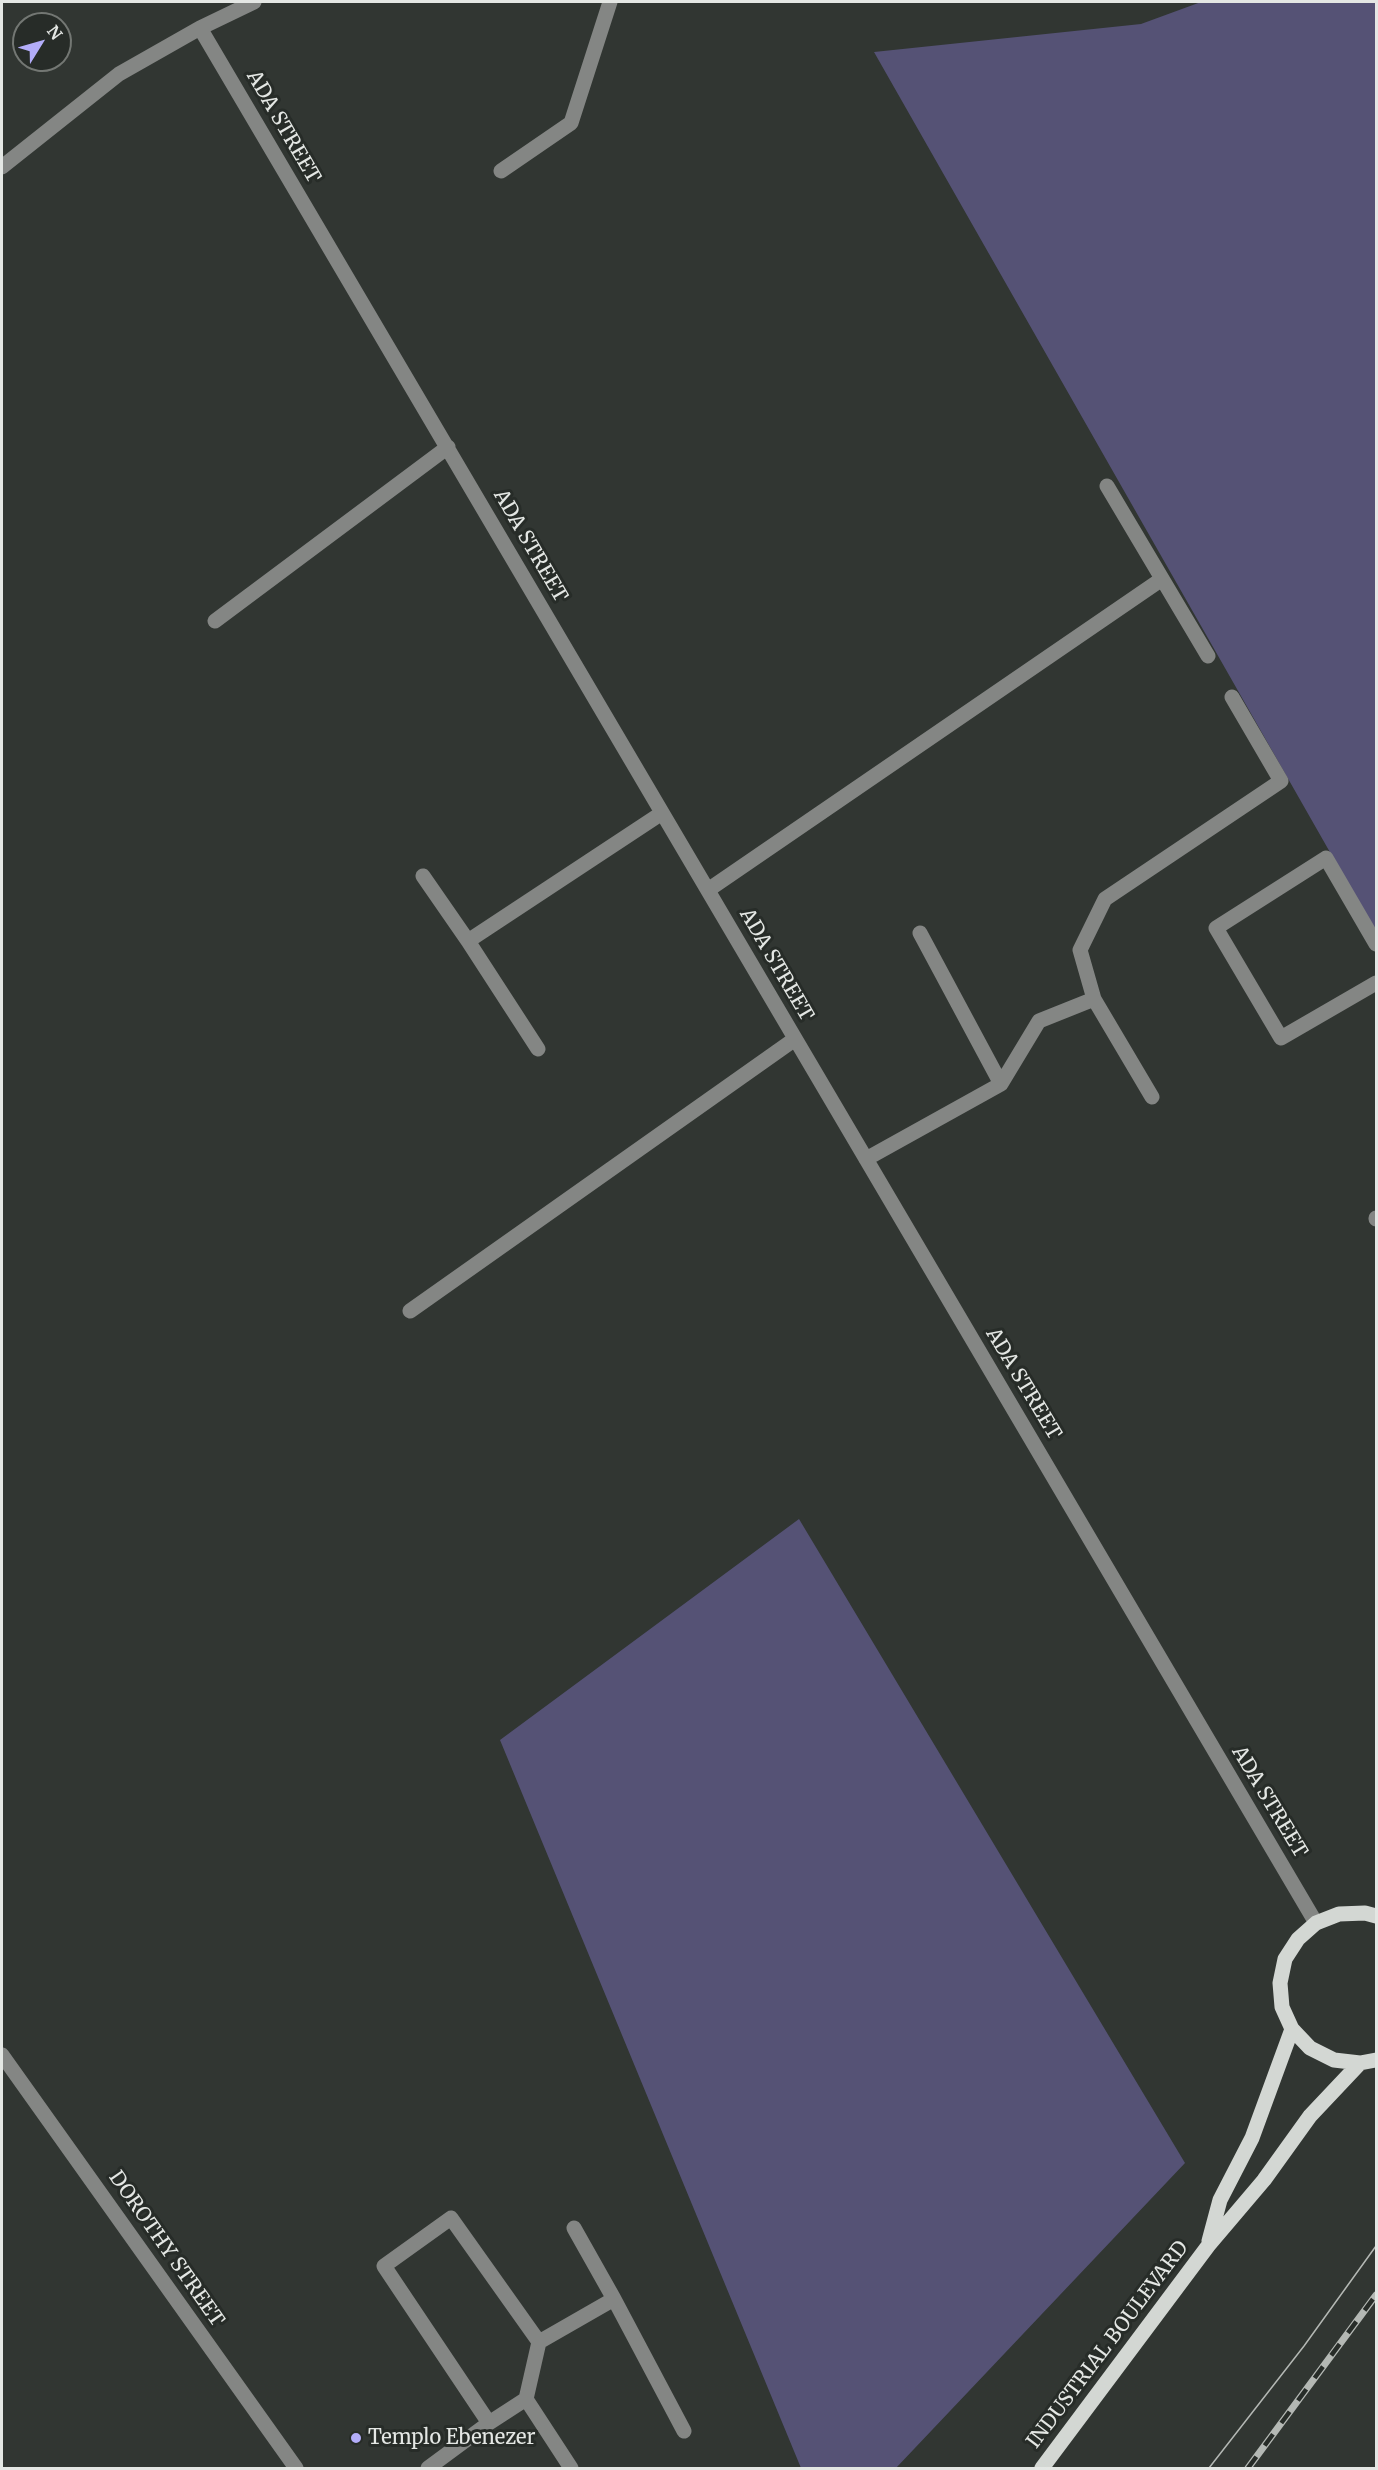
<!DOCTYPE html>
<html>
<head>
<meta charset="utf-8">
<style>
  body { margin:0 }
  #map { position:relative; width:1378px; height:2470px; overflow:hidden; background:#313632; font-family:Merriweather,serif }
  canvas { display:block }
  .frame { position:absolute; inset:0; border:3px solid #e4e7e4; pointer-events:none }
  .north { position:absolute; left:12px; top:12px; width:60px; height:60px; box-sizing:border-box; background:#272c28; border:2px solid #737773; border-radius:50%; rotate:53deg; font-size:16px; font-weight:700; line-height:24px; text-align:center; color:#e4e7e4 }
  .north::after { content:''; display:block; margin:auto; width:21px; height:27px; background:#b3adf9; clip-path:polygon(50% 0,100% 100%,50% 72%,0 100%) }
</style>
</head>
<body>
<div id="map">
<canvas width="1378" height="2470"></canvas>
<div class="frame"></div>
<div class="north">N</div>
</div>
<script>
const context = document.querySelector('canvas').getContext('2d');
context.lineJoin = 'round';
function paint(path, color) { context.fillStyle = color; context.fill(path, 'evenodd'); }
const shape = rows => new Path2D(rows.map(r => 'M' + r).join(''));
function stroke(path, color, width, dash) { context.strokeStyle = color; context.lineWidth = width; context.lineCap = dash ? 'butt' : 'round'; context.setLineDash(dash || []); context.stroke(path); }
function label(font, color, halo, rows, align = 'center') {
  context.font = font + ' Merriweather,serif'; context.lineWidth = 6; context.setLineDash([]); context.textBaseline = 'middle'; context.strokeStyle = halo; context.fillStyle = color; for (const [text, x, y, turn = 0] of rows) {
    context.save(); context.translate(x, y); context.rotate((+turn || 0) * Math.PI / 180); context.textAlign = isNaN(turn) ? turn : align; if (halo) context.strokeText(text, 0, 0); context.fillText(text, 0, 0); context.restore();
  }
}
paint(shape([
  [1201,2,1376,2,1376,933,874,52,1141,24],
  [799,1519,1185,2163,896,2468,801,2468,500,1740]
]), '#555275');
stroke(shape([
  [200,28,1316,1923],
  [2,167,119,74,200,28,254,2],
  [501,171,571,123,610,2],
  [1107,486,1208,656],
  [215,621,448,447],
  [423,876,468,941],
  [708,890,1162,579],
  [1376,944,1326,858,1216,928,1281,1038,1376,983],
  [1094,999,1080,950,1105,899,1281,781,1232,697],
  [538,1049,468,941,662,813],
  [1001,1084,1039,1021,1094,999,1152,1097],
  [866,1159,1001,1084,920,933],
  [1376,1219,1376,1218],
  [410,1311,795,1039],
  [2,2055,296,2468],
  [574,2228,614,2299],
  [526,2399,539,2342],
  [489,2423,526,2399,571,2468],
  [428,2468,489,2423,384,2266,451,2218,539,2342,614,2299,684,2431]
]), '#848684', 15);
stroke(shape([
  [1376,1916,1365,1913,1339,1914,1316,1923,1298,1939,1285,1959,1280,1983,1282,2007,1292,2029,1310,2048,1334,2060,1360,2063,1376,2060],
  [1209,2241,1220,2200,1252,2138,1292,2029],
  [1042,2468,1208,2246,1264,2180,1310,2116,1360,2063]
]), '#d3d7d3', 15);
stroke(shape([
  [1209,2468,1304,2346,1376,2246]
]), '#b4b8b4', 1.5);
const rail = shape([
  [1248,2468,1376,2295]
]);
stroke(rail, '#b4b8b4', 7);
stroke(rail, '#272c28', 4.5, [14]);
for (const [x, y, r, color] of [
  [356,2438,6,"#b3adf9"]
]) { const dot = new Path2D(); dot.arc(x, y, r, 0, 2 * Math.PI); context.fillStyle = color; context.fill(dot); stroke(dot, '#272c28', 2); }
label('20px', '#e4e7e4', '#272c28', [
  ["ADA STREET",283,127,60],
  ["ADA STREET",530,546,60],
  ["ADA STREET",776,965,60],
  ["ADA STREET",1023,1384,59],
  ["ADA STREET",1269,1802,59],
  ["DOROTHY STREET",166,2249,55],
  ["INDUSTRIAL BOULEVARD",1108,2345,-53]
]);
label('20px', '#e4e7e4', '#272c28', [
  ["Templo Ebenezer",368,2438]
], 'left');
</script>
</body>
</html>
